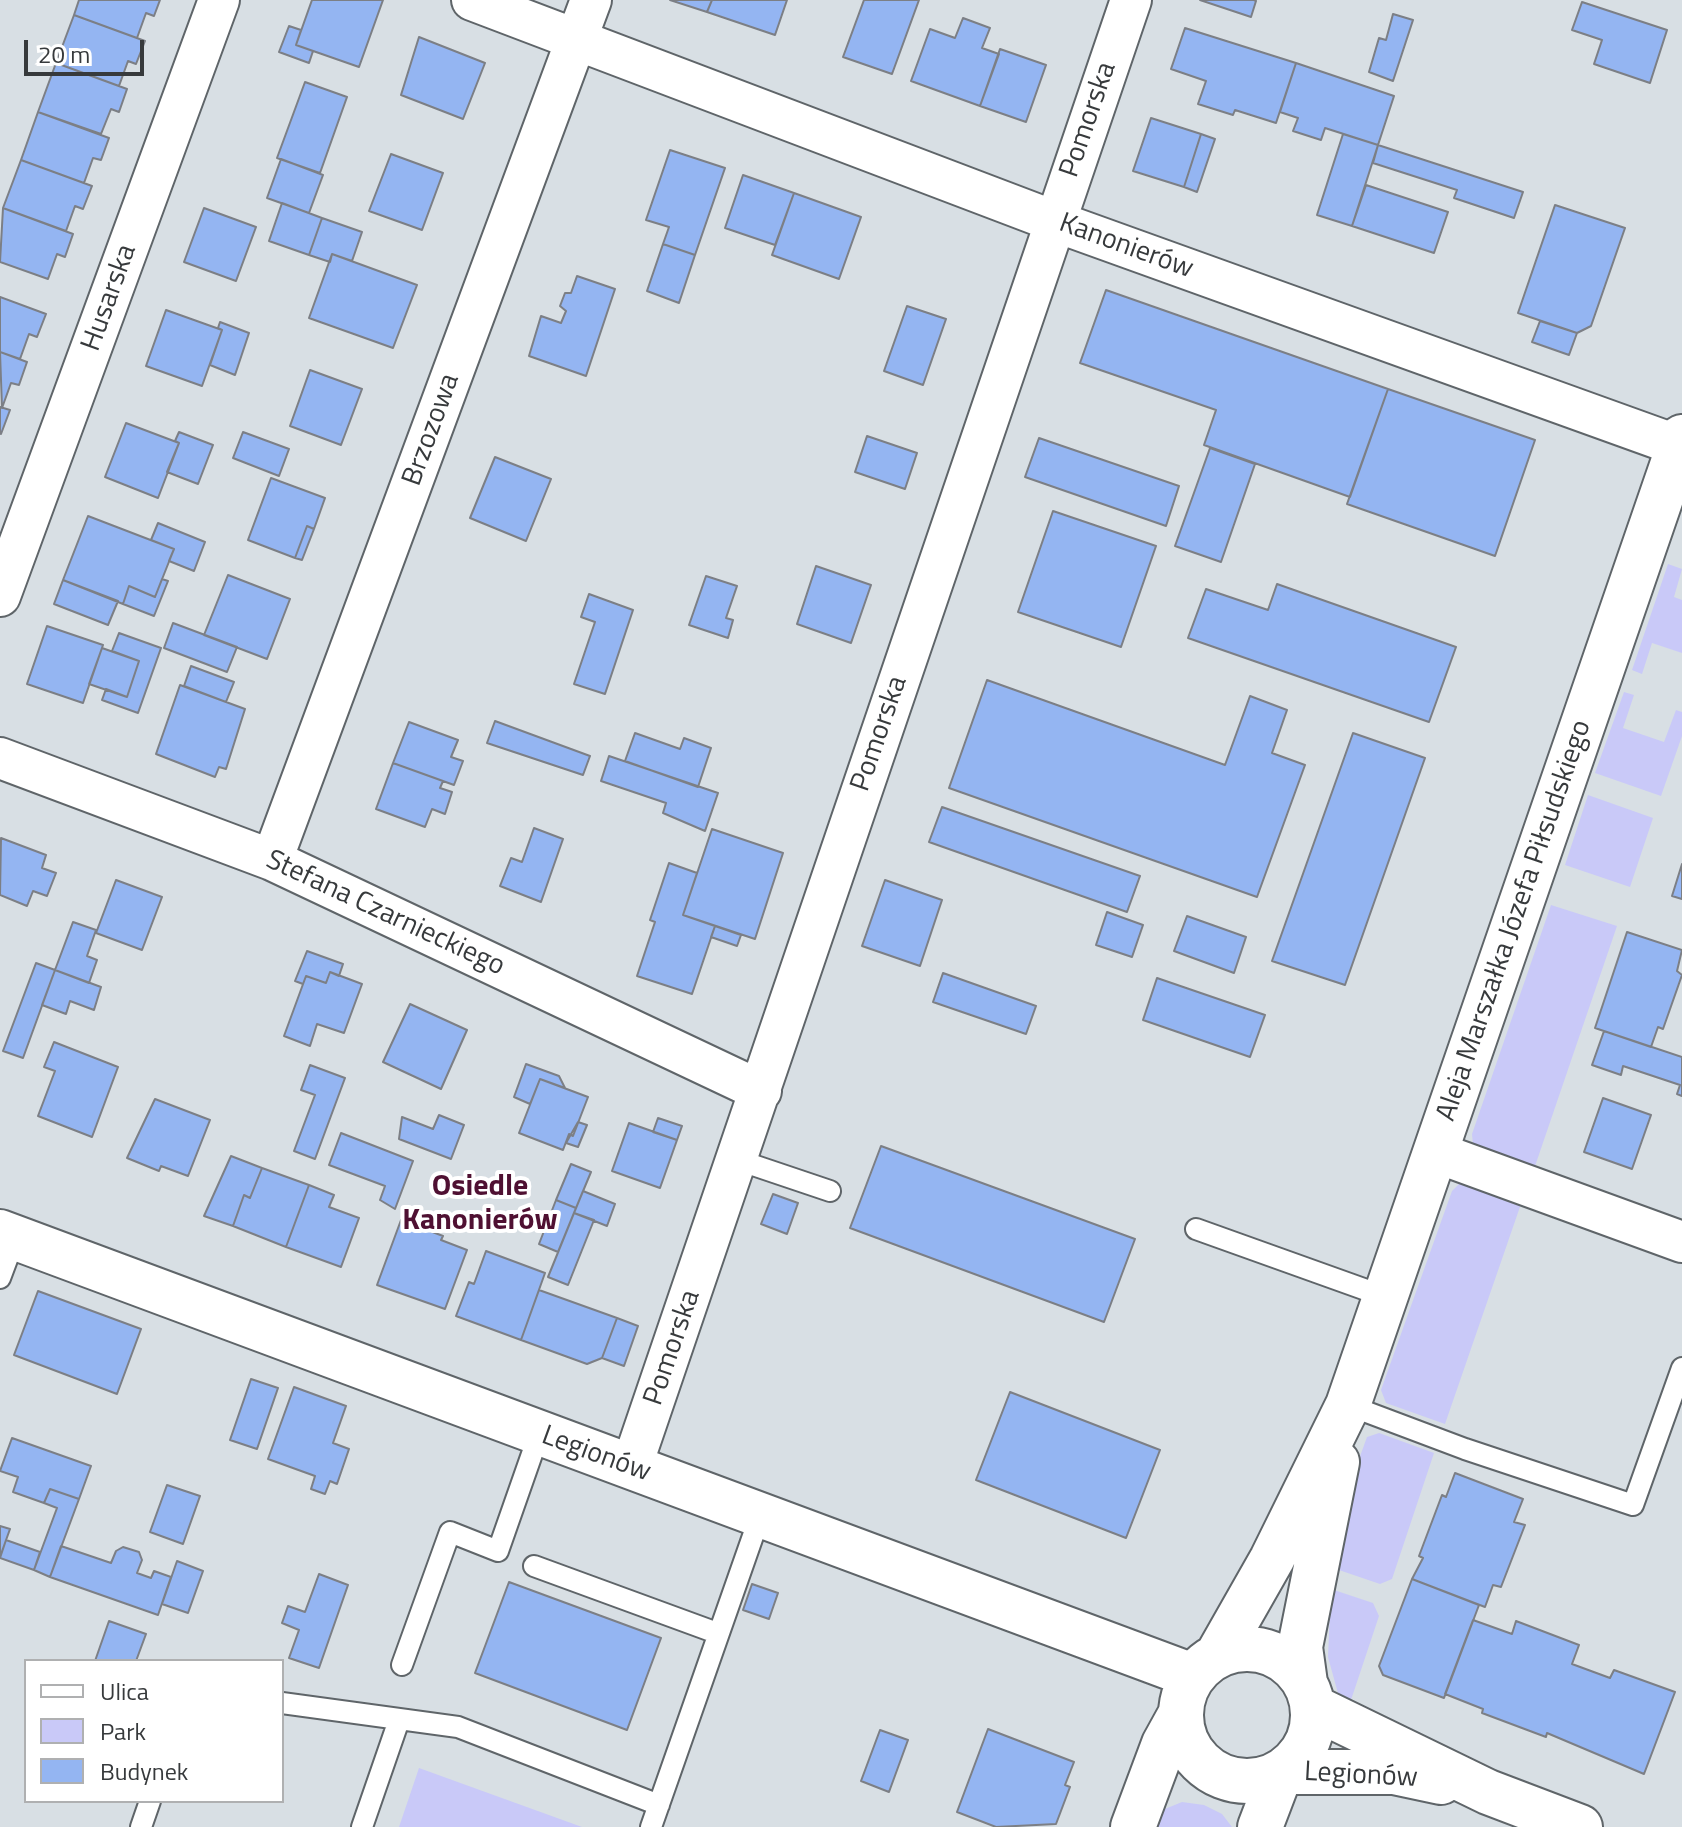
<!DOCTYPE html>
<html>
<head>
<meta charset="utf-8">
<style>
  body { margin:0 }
  #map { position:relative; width:1682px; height:1827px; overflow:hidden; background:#d8dfe4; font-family:"Titillium Web",sans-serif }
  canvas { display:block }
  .legend { position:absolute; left:24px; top:1659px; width:260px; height:144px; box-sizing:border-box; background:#fff; border:2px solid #afb0b1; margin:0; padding:10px 14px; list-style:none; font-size:24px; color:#373a3c }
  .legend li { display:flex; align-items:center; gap:16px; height:40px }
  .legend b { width:40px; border:2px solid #afb0b1 }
  .scale { position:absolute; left:24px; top:40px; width:120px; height:36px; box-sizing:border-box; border:4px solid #373a3c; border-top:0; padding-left:10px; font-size:24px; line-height:28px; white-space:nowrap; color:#373a3c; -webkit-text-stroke:6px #fff; paint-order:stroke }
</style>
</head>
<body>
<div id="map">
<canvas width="1682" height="1827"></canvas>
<ul class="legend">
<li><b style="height:10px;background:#fff"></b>Ulica</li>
<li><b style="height:22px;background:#c9c9f8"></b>Park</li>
<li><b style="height:22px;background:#94b5f2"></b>Budynek</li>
</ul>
<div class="scale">20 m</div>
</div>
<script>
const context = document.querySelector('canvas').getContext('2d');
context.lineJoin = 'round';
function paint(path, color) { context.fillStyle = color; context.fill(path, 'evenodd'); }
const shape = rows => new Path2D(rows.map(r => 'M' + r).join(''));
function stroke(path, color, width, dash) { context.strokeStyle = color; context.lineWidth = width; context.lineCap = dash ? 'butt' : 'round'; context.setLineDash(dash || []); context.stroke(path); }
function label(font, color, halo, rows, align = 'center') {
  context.font = font + ' "Titillium Web",sans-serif'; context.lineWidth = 8; context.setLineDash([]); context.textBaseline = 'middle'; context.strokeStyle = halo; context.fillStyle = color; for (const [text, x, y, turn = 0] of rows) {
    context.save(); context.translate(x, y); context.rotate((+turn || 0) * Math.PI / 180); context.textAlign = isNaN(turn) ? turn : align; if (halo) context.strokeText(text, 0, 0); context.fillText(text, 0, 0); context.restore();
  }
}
paint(shape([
  [1668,564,1682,569,1674,597,1682,600,1682,653,1652,643,1642,674,1632,670],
  [1624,692,1634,695,1623,728,1664,742,1676,710,1682,712,1682,736,1661,796,1595,773],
  [1588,795,1653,818,1630,887,1565,865],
  [1551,905,1617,926,1533,1172,1473,1145,1472,1134],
  [1468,1182,1522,1201,1445,1424,1386,1403,1381,1390,1452,1191,1460,1183],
  [1379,1433,1434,1453,1392,1579,1380,1584,1333,1568,1354,1473,1367,1437],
  [1331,1589,1373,1603,1379,1616,1348,1709,1339,1697,1328,1657],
  [419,1768,582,1827,399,1827],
  [1182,1802,1204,1805,1222,1814,1232,1827,1144,1827,1160,1811]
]), '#c9c9f8');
const building = shape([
  [79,0,160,0,154,16,146,13,137,38,74,15,79,0],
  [312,0,383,0,359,67,296,45,312,0],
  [670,0,712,0,707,12,670,0],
  [712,0,787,0,775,35,707,12,712,0],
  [864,0,919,0,892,74,843,57,864,0],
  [1200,0,1254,0,1256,1,1251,17,1200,0],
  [1582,2,1667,30,1650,83,1594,64,1602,40,1572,30,1582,2],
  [1393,14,1413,20,1393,81,1369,72,1379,38,1386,40,1393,14],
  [74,15,145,41,136,64,128,61,119,86,56,63,74,15],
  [963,18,990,28,982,48,999,54,980,106,911,81,930,29,955,38,963,18],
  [289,26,301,30,296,45,313,51,309,63,279,52,289,26],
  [1185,28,1296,63,1276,123,1235,110,1233,115,1198,104,1206,81,1171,69,1185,28],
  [419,37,485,63,463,119,401,95,419,37],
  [1000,49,1046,65,1026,122,980,106,1000,49],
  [56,63,127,89,119,112,111,109,101,134,38,112,56,63],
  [1296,63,1394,96,1378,145,1325,128,1321,140,1293,131,1298,118,1280,112,1296,63],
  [305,82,347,97,320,173,277,158,305,82],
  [38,112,109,138,101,160,93,158,84,183,21,160,38,112],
  [1151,118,1201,134,1184,187,1133,171,1151,118],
  [1201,134,1215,139,1197,192,1184,187,1201,134],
  [1343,134,1378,145,1352,226,1317,215,1343,134],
  [1378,145,1523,192,1514,218,1454,198,1457,190,1373,163,1378,145],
  [670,150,725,168,695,255,663,244,669,227,646,220,670,150],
  [391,154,443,173,422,230,369,211,391,154],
  [281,159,323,175,309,213,267,198,281,159],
  [21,160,92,186,83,209,75,206,66,231,3,208,21,160],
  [743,175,794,193,775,245,725,228,743,175],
  [1366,185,1448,212,1434,253,1352,226,1366,185],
  [794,193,861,217,839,279,772,255,794,193],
  [282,203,322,218,309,255,269,241,282,203],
  [1555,205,1625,228,1591,326,1577,333,1518,313,1555,205],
  [3,208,73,234,65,257,57,254,48,279,0,262,3,208],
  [204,208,256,227,236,281,184,262,204,208],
  [322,218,362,232,352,261,332,254,330,262,309,255,322,218],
  [663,244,695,255,679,303,647,291,663,244],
  [332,254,417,285,393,348,309,318,332,254],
  [577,276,615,289,586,376,529,356,541,316,561,323,566,311,560,306,565,293,571,293,577,276],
  [1106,290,1388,389,1350,497,1204,445,1216,410,1080,363,1106,290],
  [0,297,46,314,37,337,29,334,20,359,0,352,0,297],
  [907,306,946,319,923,385,884,371,907,306],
  [166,310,222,330,202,386,146,366,166,310],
  [1540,321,1577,333,1569,355,1532,342,1540,321],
  [220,322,249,333,235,375,210,365,222,330,218,328,220,322],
  [0,352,27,362,19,385,11,383,2,408,0,352],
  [310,370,362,389,341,445,290,426,310,370],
  [1388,389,1535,440,1495,556,1347,504,1388,389],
  [0,407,10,410,1,434,0,433,0,407],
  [126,423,179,443,158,498,105,477,126,423],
  [179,432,213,445,198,484,167,472,179,443,175,441,179,432],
  [243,432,289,449,279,476,233,458,243,432],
  [867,436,917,453,905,489,855,472,867,436],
  [1039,438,1179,486,1166,526,1025,477,1039,438],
  [1210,448,1255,464,1221,562,1175,546,1210,448],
  [495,457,551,479,526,541,470,518,495,457],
  [271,478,325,498,314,529,307,526,295,558,248,540,271,478],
  [1053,511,1156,546,1121,647,1018,612,1053,511],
  [88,516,174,549,155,597,129,586,123,604,63,580,88,516],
  [158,523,205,542,194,571,169,561,174,549,151,540,158,523],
  [307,526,314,529,302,560,295,558,307,526],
  [816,566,871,585,851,643,797,624,816,566],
  [228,575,290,599,267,659,204,635,228,575],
  [706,576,737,586,726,618,733,620,728,638,689,625,706,576],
  [162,579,168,581,154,616,123,604,129,586,155,597,162,579],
  [63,580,118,601,108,625,54,604,63,580],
  [1277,584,1456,647,1429,722,1188,638,1206,589,1268,610,1277,584],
  [589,594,633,610,605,694,574,684,595,622,581,617,589,594],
  [173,623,237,647,227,672,164,648,173,623],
  [47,626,103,645,83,703,27,684,47,626],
  [119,633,161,648,138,713,102,700,106,689,127,697,139,661,112,651,119,633],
  [102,648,139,661,127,697,89,684,102,648],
  [191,666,234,682,226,702,184,686,191,666],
  [987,680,1225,765,1250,696,1287,710,1272,753,1305,765,1257,897,949,788,987,680],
  [180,685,245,709,226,769,219,767,215,777,156,754,180,685],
  [495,721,590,756,583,775,487,743,495,721],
  [409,722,458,740,451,757,463,761,454,785,393,763,409,722],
  [635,733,680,749,684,738,711,748,698,787,625,761,635,733],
  [1353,733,1425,758,1345,985,1272,961,1353,733],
  [609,756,718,793,705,831,663,813,666,803,601,781,609,756],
  [393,763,443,781,440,788,452,792,445,814,432,809,425,827,376,809,393,763],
  [942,807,1140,876,1127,912,929,842,942,807],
  [534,828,563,839,541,902,500,886,511,858,522,862,534,828],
  [712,829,783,853,755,939,683,915,712,829],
  [1,838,46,855,42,868,56,873,47,896,33,891,27,906,0,895,1,838],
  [669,863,697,873,683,915,715,926,692,994,637,976,655,922,650,920,669,863],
  [1682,864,1682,899,1672,896,1682,864],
  [116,880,162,897,142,950,96,933,116,880],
  [885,880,942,900,920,966,862,946,885,880],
  [1107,912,1143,925,1132,957,1096,945,1107,912],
  [1187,916,1246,937,1234,973,1174,951,1187,916],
  [73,922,96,930,87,956,97,960,89,983,55,970,73,922],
  [715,926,741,935,737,946,711,937,715,926],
  [1627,932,1682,950,1677,971,1682,975,1663,1029,1658,1027,1651,1047,1595,1028,1627,932],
  [307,951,343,964,339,976,330,972,326,983,306,976,303,984,295,981,307,951],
  [36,963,55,970,23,1058,3,1051,36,963],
  [55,970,101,987,94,1010,70,1001,66,1014,42,1005,55,970],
  [330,972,362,984,344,1033,317,1024,310,1046,284,1036,306,976,326,983,330,972],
  [943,973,1036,1006,1026,1034,933,1002,943,973],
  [1157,978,1265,1015,1250,1057,1143,1020,1157,978],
  [410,1004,467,1030,441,1089,383,1062,410,1004],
  [1604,1031,1682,1057,1682,1096,1677,1094,1680,1085,1623,1066,1621,1075,1592,1065,1604,1031],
  [54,1042,118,1067,92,1137,38,1116,55,1071,44,1067,54,1042],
  [526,1064,559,1076,565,1088,540,1079,530,1104,514,1097,526,1064],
  [310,1065,345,1078,315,1159,294,1151,315,1095,301,1090,310,1065],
  [540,1079,588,1097,573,1136,569,1134,563,1150,519,1133,540,1079],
  [1603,1098,1651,1115,1632,1169,1584,1152,1603,1098],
  [155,1099,210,1120,188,1176,161,1166,159,1171,127,1158,155,1099],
  [439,1115,464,1125,451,1159,399,1139,402,1117,433,1129,439,1115],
  [658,1118,682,1126,677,1140,653,1132,658,1118],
  [578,1122,587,1125,578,1147,566,1143,578,1122],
  [629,1123,677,1140,660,1188,612,1171,629,1123],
  [341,1133,413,1161,395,1209,380,1200,385,1186,329,1165,341,1133],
  [881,1146,1135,1239,1104,1322,850,1228,881,1146],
  [231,1156,262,1168,250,1198,244,1195,233,1226,204,1216,231,1156],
  [571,1164,591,1172,576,1208,556,1200,571,1164],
  [262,1168,309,1185,286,1247,233,1226,244,1195,250,1198,262,1168],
  [309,1185,334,1195,329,1207,359,1218,341,1267,286,1247,309,1185],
  [583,1191,615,1204,607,1226,574,1213,583,1191],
  [773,1194,798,1203,787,1234,761,1224,773,1194],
  [556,1200,576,1208,558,1252,539,1244,556,1200],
  [574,1213,594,1220,568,1285,548,1277,574,1213],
  [401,1220,443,1236,441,1240,467,1250,445,1309,377,1285,401,1220],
  [486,1251,545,1273,521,1340,456,1316,469,1282,474,1284,486,1251],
  [539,1290,617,1318,602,1358,587,1364,521,1340,539,1290],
  [38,1291,141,1329,117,1394,14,1355,38,1291],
  [617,1318,638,1326,624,1366,602,1358,617,1318],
  [251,1379,278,1388,257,1449,230,1440,251,1379],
  [294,1387,346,1406,333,1443,349,1449,337,1484,330,1481,325,1494,311,1489,315,1476,268,1459,294,1387],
  [1010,1392,1160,1450,1126,1538,976,1480,1010,1392],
  [12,1438,91,1466,79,1499,50,1489,44,1503,13,1492,18,1477,0,1471,12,1438],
  [1455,1473,1523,1499,1514,1522,1525,1525,1501,1587,1493,1585,1485,1607,1412,1579,1423,1558,1419,1556,1442,1495,1446,1497,1455,1473],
  [167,1485,200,1496,183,1544,150,1532,167,1485],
  [50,1489,79,1499,50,1577,34,1570,57,1508,44,1503,50,1489],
  [0,1526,10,1529,0,1557,0,1526],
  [6,1540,40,1552,34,1570,0,1558,6,1540],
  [61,1546,111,1563,116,1551,123,1547,139,1552,142,1560,137,1573,151,1578,154,1571,171,1577,158,1615,50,1577,61,1546],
  [177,1561,203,1571,188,1613,162,1604,177,1561],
  [319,1574,348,1585,319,1668,289,1658,299,1630,282,1623,288,1606,305,1612,319,1574],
  [1412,1579,1479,1605,1444,1698,1383,1675,1379,1666,1412,1579],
  [509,1582,661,1638,627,1730,475,1673,509,1582],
  [752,1584,778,1593,769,1619,743,1610,752,1584],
  [1473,1620,1512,1634,1516,1621,1579,1645,1572,1664,1610,1678,1614,1670,1675,1692,1644,1774,1547,1733,1546,1737,1482,1713,1483,1709,1445,1694,1473,1620],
  [109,1621,146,1634,136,1661,95,1661,109,1621],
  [988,1729,1074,1762,1065,1785,1070,1787,1056,1824,996,1827,957,1812,988,1729],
  [880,1730,908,1740,889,1792,861,1781,880,1730]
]);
paint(building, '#94b5f2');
stroke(building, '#7c7f85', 2);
const service = shape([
  [738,1160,830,1191],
  [1196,1229,1386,1297],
  [0,1278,15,1238],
  [1348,1405,1465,1449,1633,1505,1682,1368],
  [534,1566,717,1633],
  [402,1665,450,1532,498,1551,539,1434],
  [282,1703,458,1727,659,1805],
  [141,1827,150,1801],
  [362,1827,399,1720],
  [651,1827,760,1516]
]);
const minor = shape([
  [472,0,1054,221,1679,446],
  [0,596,219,0],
  [0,758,272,860,761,1091],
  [272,860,591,0],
  [1435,1152,1682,1242],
  [631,1468,1131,0]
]);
const tertiary = shape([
  [0,1232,1193,1676],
  '1181 1715a66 66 0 1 1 132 0a66 66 0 1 1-132 0Z',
  [1218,1654,1272,1559,1348,1405,1682,437],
  [1305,1683,1300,1647,1337,1462],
  [1313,1707,1488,1792,1580,1827],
  [1281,1772,1394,1772,1441,1782],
  [1133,1827,1164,1744,1180,1715],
  [1260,1827,1281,1772]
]);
stroke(service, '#5f6569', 24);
stroke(minor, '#5f6569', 44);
stroke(tertiary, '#5f6569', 48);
stroke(service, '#fff', 20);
stroke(minor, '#fff', 40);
stroke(tertiary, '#fff', 44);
label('28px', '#373a3c', '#fff', [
  ["Pomorska",1089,120,-71],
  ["Kanonierów",1126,247,20],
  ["Husarska",110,298,-70],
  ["Brzozowa",432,430,-70],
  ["Pomorska",880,734,-71],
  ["Stefana Czarnieckiego",385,914,25],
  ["Aleja Marszałka Józefa Piłsudskiego",1515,921,-71],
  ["Pomorska",673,1348,-71],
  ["Legionów",596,1455,20],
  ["Legionów",1361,1776,3]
]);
label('bold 30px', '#4f1032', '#fff', [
  ["Osiedle",480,1188],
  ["Kanonierów",480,1222]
]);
</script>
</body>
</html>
